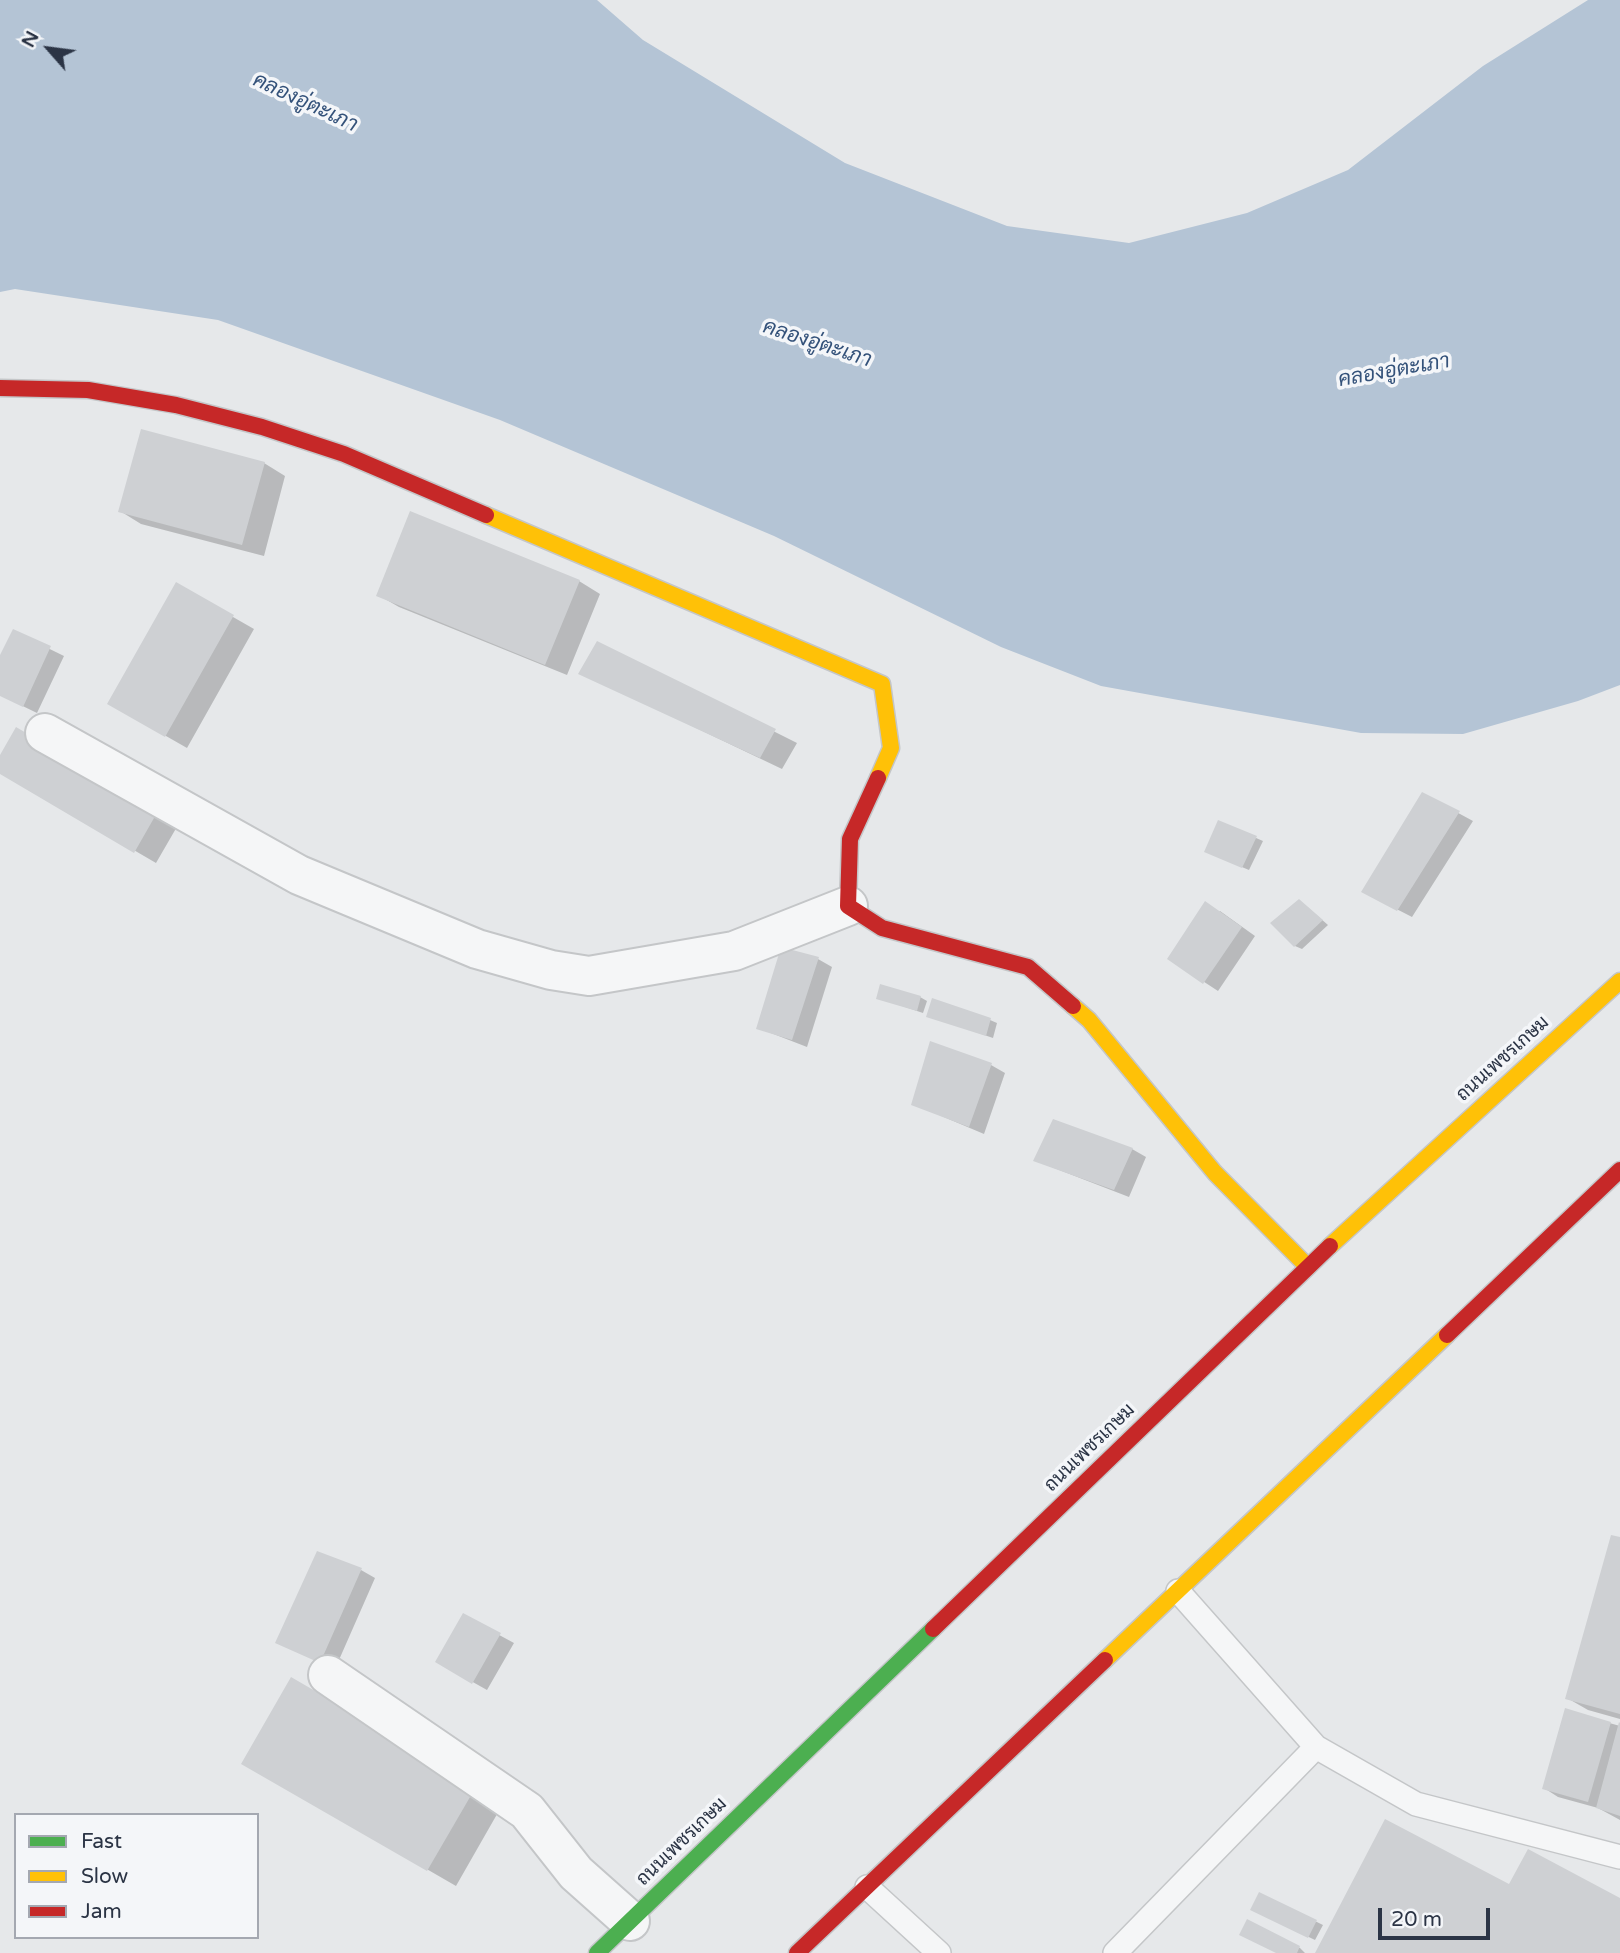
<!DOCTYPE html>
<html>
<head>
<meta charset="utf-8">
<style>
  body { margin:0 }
  #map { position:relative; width:1620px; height:1953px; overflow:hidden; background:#e6e8ea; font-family:"Varela Round",sans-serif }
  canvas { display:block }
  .legend { position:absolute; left:14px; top:1813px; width:245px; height:126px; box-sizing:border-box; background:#f4f6f9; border:2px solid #a4a8b1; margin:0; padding:9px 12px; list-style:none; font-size:21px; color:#2b3445 }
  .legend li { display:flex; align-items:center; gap:14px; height:35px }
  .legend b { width:35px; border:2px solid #a4a8b1 }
  .north { position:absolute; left:14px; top:14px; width:70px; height:70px; -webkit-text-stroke:5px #f4f6f9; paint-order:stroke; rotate:298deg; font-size:19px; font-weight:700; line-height:28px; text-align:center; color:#2b3445 }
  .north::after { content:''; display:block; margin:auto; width:24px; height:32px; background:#2b3445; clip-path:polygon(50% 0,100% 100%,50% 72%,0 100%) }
  .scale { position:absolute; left:1378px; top:1908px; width:112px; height:32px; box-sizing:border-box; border:4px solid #2b3445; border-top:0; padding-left:9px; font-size:21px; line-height:24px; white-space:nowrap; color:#2b3445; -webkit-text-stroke:5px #f4f6f9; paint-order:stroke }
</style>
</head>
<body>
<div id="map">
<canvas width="1620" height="1953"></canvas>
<ul class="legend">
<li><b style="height:9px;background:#4caf50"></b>Fast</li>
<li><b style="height:9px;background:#ffc107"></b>Slow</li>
<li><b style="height:9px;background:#c62828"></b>Jam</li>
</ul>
<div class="north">N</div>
<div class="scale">20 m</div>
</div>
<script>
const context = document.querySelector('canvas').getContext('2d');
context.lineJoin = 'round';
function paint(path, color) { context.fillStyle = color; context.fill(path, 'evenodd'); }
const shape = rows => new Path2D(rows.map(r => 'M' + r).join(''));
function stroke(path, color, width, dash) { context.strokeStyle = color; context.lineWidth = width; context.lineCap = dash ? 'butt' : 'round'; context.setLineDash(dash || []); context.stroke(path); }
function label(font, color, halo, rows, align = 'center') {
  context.font = font + ' "Varela Round",Sarabun,sans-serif'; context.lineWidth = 7; context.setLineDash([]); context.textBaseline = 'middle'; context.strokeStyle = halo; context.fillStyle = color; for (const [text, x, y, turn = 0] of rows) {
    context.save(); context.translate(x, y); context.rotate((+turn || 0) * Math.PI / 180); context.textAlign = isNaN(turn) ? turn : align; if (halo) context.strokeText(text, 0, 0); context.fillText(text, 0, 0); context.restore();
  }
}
paint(shape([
  [0,0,597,0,643,40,845,163,1007,226,1129,243,1247,213,1348,170,1483,66,1588,0,1620,0,1620,685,1578,701,1463,734,1361,733,1101,686,1001,647,774,536,500,420,218,320,15,289,0,292]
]), '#b4c4d5');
paint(shape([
  [264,463,285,476,264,556,141,524,120,511],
  [579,581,600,594,567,675,399,607,378,595],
  [177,585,254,629,187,748,110,704],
  [13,631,64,656,37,713,0,695,0,659],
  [598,643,797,743,782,769,581,673],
  [0,758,178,825,156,863,0,772],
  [1423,794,1473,821,1412,917,1377,899],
  [1219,822,1263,841,1249,870,1213,855],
  [1305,905,1328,925,1302,949,1295,946],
  [1220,911,1255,936,1218,991,1169,959],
  [818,959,832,967,807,1047,758,1028],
  [920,997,927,1001,923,1013,878,998],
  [928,1016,990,1020,997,1023,993,1038],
  [991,1065,1005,1073,984,1134,913,1104],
  [1132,1149,1146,1157,1129,1197,1036,1161],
  [1620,1539,1620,1719,1588,1710,1567,1698],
  [361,1570,375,1578,335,1669,277,1642],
  [464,1616,514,1643,487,1690,437,1662],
  [292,1680,504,1802,456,1886,243,1763],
  [1567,1711,1620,1726,1620,1820,1598,1808,1558,1797,1544,1788],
  [1260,1894,1323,1925,1315,1940,1259,1913],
  [1248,1921,1300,1948,1305,1953,1279,1953]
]), '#0003');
paint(shape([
  [141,429,265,462,242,545,118,512],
  [410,511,580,580,545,665,376,596],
  [176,582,234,615,165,737,107,704],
  [13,629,51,646,23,707,0,696,0,655],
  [597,641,776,729,760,758,578,674],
  [16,727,158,811,134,853,0,774,0,755],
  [1422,792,1460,811,1397,911,1361,892],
  [1218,820,1257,836,1242,868,1204,852],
  [1299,899,1323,920,1294,947,1270,923],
  [1205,901,1242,927,1203,984,1167,959],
  [781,947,819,957,792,1040,756,1029],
  [880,984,921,996,917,1011,876,999],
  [932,998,991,1018,986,1036,926,1017],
  [930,1041,992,1063,969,1127,911,1105],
  [1053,1119,1133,1148,1114,1190,1033,1161],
  [1611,1535,1620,1537,1620,1714,1565,1699],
  [317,1551,362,1568,320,1663,275,1643],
  [463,1613,501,1633,472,1684,435,1662],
  [291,1677,477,1785,427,1871,241,1764],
  [1565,1708,1611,1722,1588,1802,1542,1789],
  [1619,1722,1620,1723,1620,1816,1596,1808],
  [1385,1819,1509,1884,1528,1849,1620,1898,1620,1953,1315,1953],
  [1259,1892,1317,1920,1308,1938,1250,1910],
  [1247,1919,1300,1946,1297,1953,1276,1953,1239,1935]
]), '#ced0d3');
const lane = shape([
  [1178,1591,1316,1747,1416,1804,1620,1857],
  [867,1887,939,1953],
  [1115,1953,1316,1747]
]);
const street = shape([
  [45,733,299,875,477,949,551,970,589,976,734,951,848,906],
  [328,1675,527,1811,576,1873,630,1921]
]);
const fast = shape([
  [597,1953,933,1629]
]);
const slow = shape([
  [486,515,882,684,891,748,878,778],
  [1073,1006,1089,1020,1215,1173,1308,1267],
  [1330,1246,1620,981],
  [1105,1660,1447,1335]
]);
const jam = shape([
  [0,388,88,390,176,405,262,427,344,454,486,515],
  [878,778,850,839,848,906,882,928,1028,967,1073,1006],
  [1447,1335,1620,1170],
  [933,1629,1330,1246],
  [797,1953,1105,1660]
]);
stroke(lane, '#c4c6c8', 26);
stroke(street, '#c4c6c8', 42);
stroke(fast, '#c4c6c8', 19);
stroke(slow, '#c4c6c8', 19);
stroke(jam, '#c4c6c8', 19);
stroke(lane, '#f5f6f7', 23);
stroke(street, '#f5f6f7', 38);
stroke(fast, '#4caf50', 16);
stroke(slow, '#ffc107', 16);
stroke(jam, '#c62828', 16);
label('19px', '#2b3445', '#f4f6f9', [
  ["ถนนเพชรเกษม",1503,1059,-42],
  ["ถนนเพชรเกษม",1090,1448,-44],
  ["ถนนเพชรเกษม",682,1842,-44]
]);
label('italic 21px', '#34527a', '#f4f6f9', [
  ["คลองอู่ตะเภา",305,103,25],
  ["คลองอู่ตะเภา",817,344,18],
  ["คลองอู่ตะเภา",1394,371,-10]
]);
</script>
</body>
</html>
